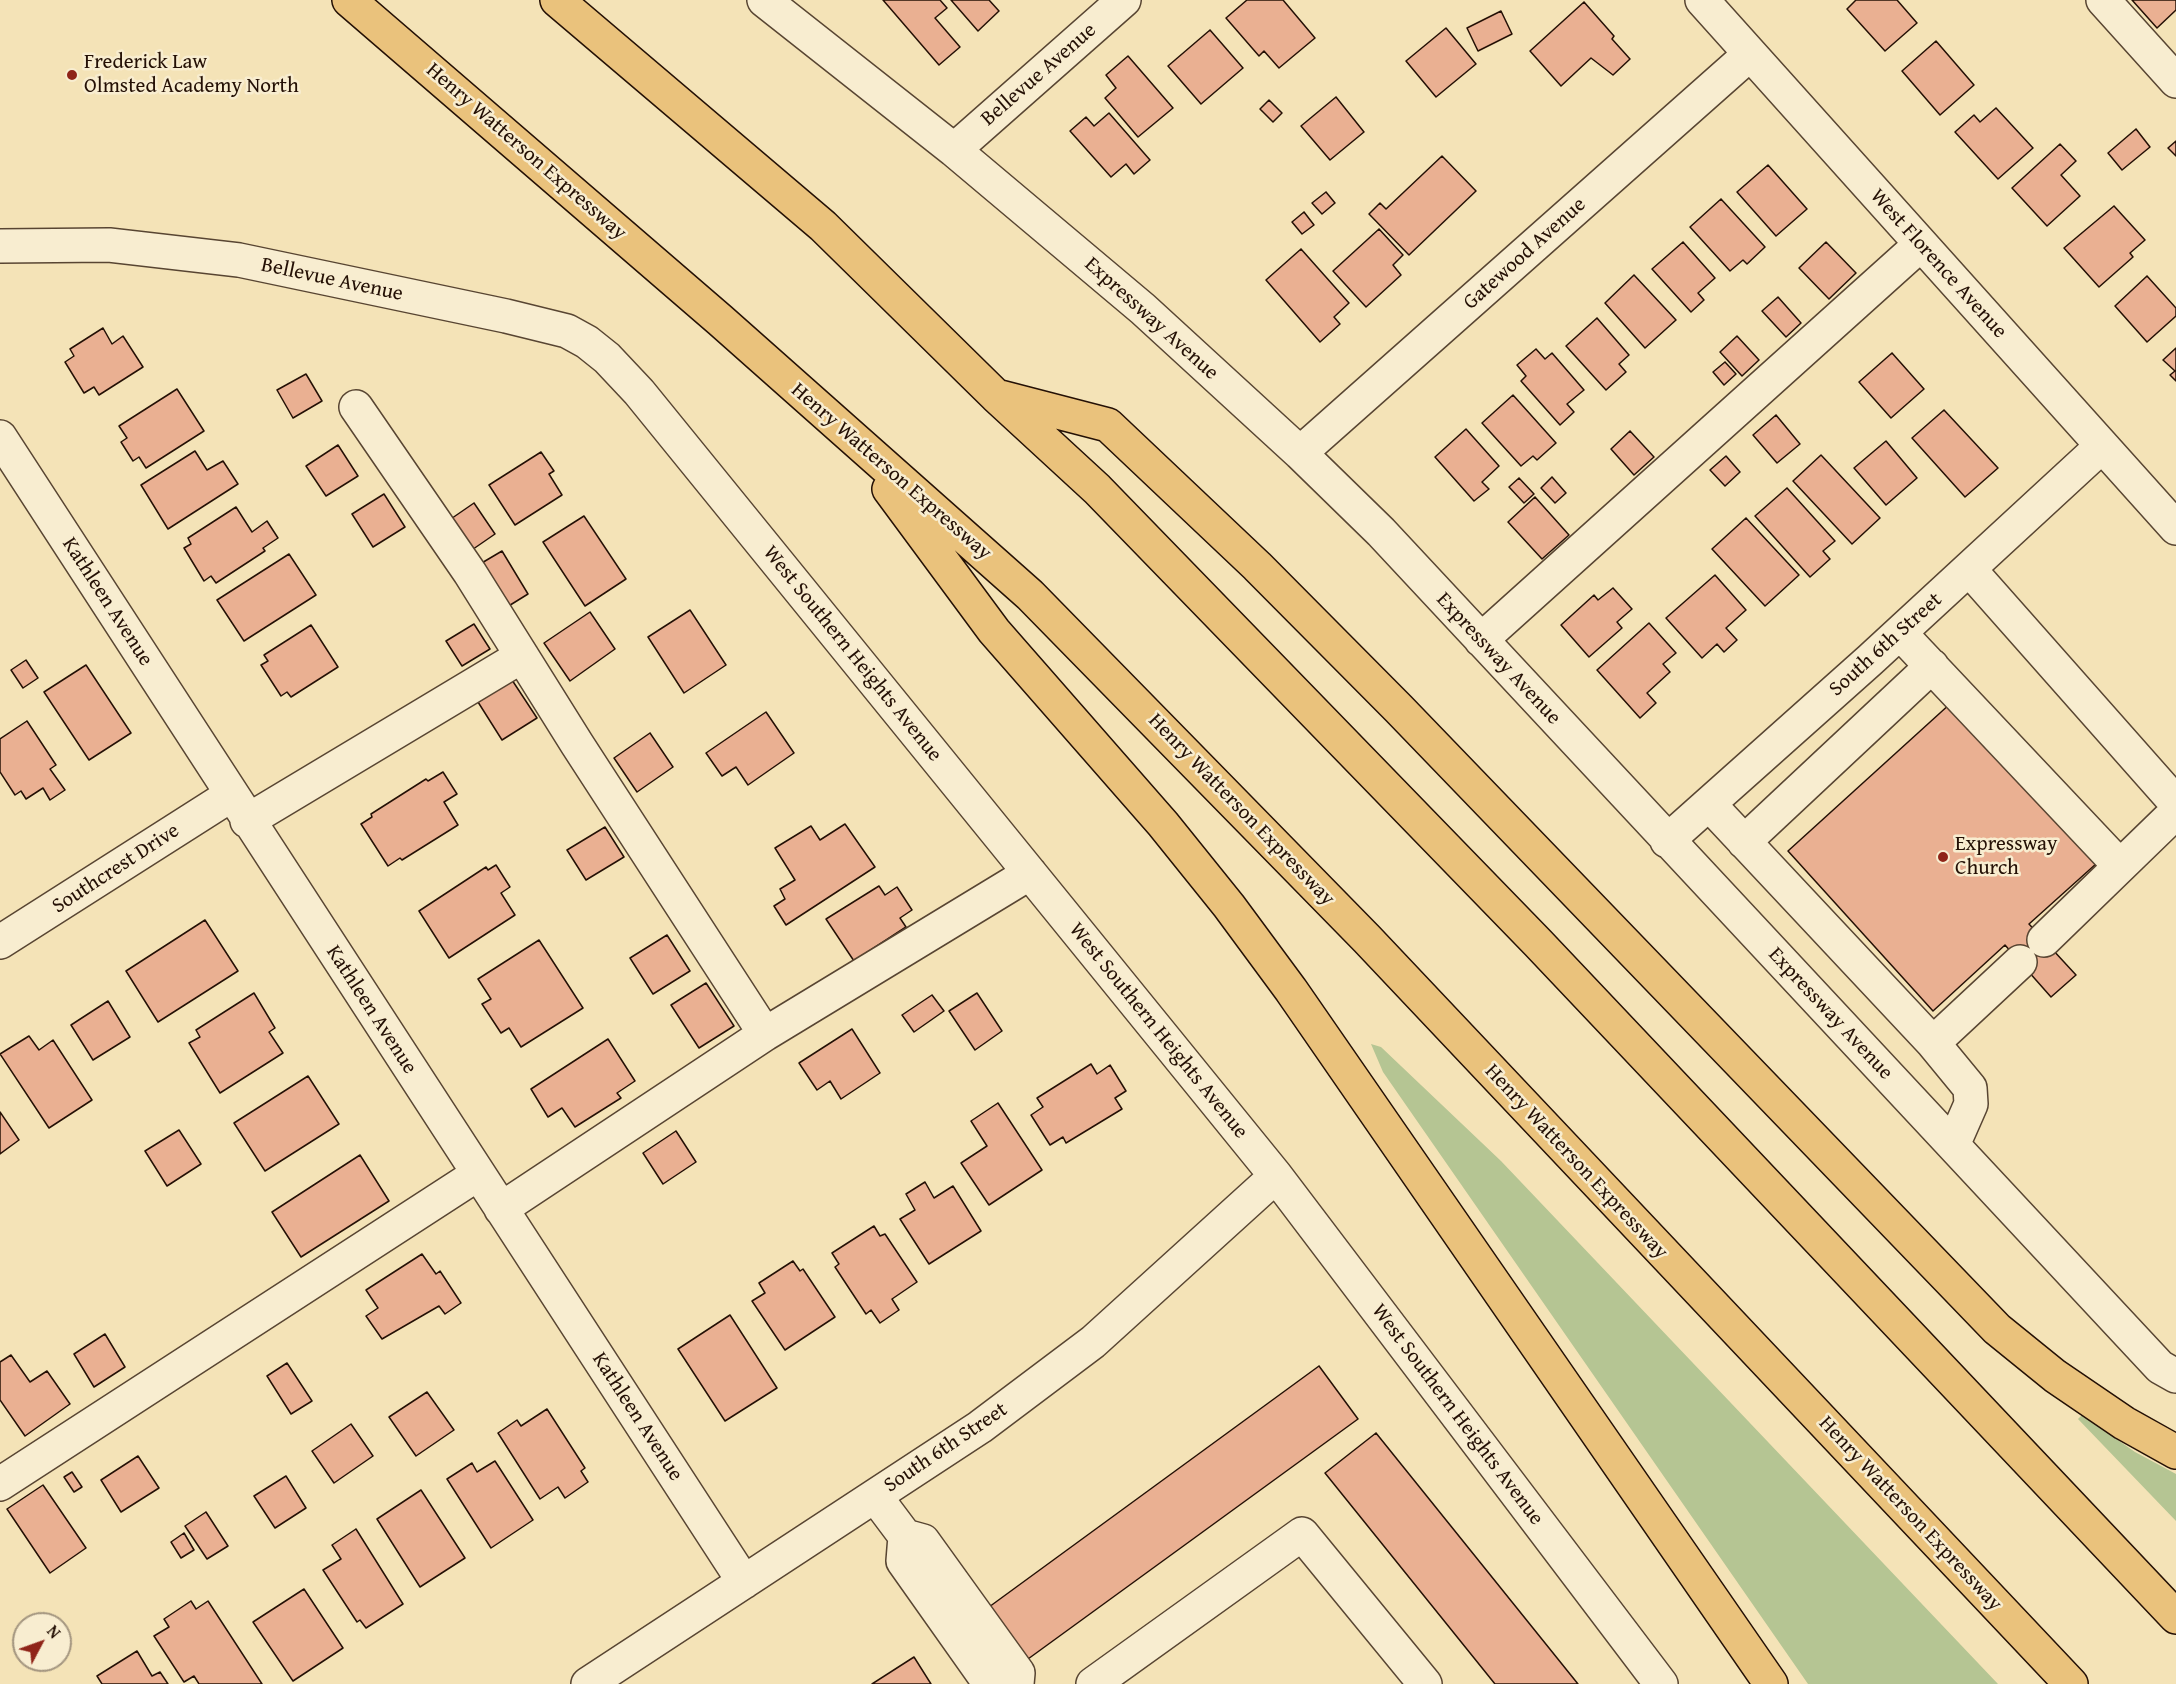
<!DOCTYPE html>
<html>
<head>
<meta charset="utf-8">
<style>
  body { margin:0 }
  #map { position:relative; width:2176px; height:1684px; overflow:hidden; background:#f4e3b7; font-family:"Gentium Book Plus",serif }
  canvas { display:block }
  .north { position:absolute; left:12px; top:1612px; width:60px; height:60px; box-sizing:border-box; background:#f8edd0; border:2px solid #a3957f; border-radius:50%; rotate:49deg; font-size:16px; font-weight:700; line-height:24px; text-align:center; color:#241005 }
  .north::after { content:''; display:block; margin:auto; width:21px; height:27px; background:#8f2418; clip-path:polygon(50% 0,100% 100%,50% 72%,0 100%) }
</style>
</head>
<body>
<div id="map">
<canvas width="2176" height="1684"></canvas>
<div class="north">N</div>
</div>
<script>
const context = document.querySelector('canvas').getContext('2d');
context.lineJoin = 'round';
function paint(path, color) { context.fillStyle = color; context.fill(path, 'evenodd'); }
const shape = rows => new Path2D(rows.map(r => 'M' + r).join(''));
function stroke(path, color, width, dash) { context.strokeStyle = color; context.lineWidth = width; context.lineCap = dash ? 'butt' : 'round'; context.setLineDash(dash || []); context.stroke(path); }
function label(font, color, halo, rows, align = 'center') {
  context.font = font + ' "Gentium Book Plus",serif'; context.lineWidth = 5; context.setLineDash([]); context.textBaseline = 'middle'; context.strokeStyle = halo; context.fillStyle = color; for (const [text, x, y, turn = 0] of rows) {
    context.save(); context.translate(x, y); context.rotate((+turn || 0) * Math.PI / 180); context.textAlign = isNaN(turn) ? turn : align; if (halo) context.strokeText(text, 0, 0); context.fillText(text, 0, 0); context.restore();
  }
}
paint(shape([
  [1371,1044,1381,1047,1501,1161,1998,1684,1808,1684,1383,1072],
  [2082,1415,2135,1452,2176,1474,2176,1521,2078,1419]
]), '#b5c593');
const building = shape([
  [883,0,940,0,947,8,935,18,960,47,939,65,883,0],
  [951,0,989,0,999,11,978,31,951,0],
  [1247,0,1283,0,1315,38,1279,68,1264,51,1259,56,1226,18,1247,0],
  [1856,0,1897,0,1917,23,1885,51,1847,9,1856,0],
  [2132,0,2176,0,2176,10,2157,28,2132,0],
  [1584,2,1614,36,1612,39,1630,59,1613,75,1591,58,1561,86,1530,51,1584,2],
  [1501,11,1512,34,1478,51,1467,28,1501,11],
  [1446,28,1476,64,1436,97,1406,61,1446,28],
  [1210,30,1243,68,1201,104,1168,66,1210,30],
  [1936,41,1974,85,1940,115,1902,71,1936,41],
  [1128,56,1173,108,1138,137,1105,98,1116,88,1106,75,1128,56],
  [1336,97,1364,132,1330,160,1301,126,1336,97],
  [1269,100,1282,113,1273,122,1260,109,1269,100],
  [1996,108,2033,148,1998,179,1955,132,1974,115,1980,122,1996,108],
  [1109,113,1150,160,1134,174,1126,164,1111,177,1070,131,1086,117,1094,126,1109,113],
  [2136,129,2150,147,2122,170,2108,153,2136,129],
  [2176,141,2176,156,2168,148,2176,141],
  [2060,144,2076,161,2061,175,2080,196,2047,226,2012,188,2060,144],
  [1442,156,1476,191,1409,255,1369,214,1380,203,1386,209,1442,156],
  [1768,165,1807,209,1776,236,1737,192,1768,165],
  [1326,192,1335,203,1322,214,1312,203,1326,192],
  [1721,199,1765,247,1747,264,1743,260,1730,271,1690,227,1721,199],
  [2114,206,2145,240,2130,253,2133,257,2099,287,2064,248,2114,206],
  [1304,212,1314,225,1302,234,1292,222,1304,212],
  [1379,229,1403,255,1393,265,1401,275,1366,307,1333,271,1379,229],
  [1683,242,1715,278,1698,293,1704,300,1691,312,1652,269,1683,242],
  [1826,242,1856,273,1829,299,1799,268,1826,242],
  [1301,249,1349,303,1334,317,1340,324,1320,342,1266,280,1301,249],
  [1634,275,1676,320,1645,348,1605,303,1634,275],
  [2147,276,2176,308,2176,316,2147,342,2115,306,2147,276],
  [1778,297,1801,323,1786,337,1762,311,1778,297],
  [1597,318,1629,355,1619,364,1626,372,1606,390,1566,346,1597,318],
  [103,328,112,344,123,336,143,367,99,395,94,387,84,393,65,362,74,356,70,349,103,328],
  [1737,336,1759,360,1742,376,1720,352,1737,336],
  [2176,348,2176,381,2170,375,2175,371,2163,360,2176,348],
  [1536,349,1545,359,1552,353,1584,390,1567,404,1574,412,1560,425,1521,381,1526,376,1517,365,1536,349],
  [1892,353,1924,389,1891,418,1859,382,1892,353],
  [1725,362,1736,374,1724,385,1713,372,1725,362],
  [306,374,322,401,293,418,277,390,306,374],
  [177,389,204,431,146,468,139,457,133,461,121,442,127,438,119,426,177,389],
  [1513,395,1556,443,1537,460,1533,456,1521,466,1482,423,1513,395],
  [1944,410,1998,468,1965,497,1912,438,1944,410],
  [1776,415,1800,444,1777,463,1753,435,1776,415],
  [1466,429,1499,466,1482,482,1489,489,1474,501,1435,457,1466,429],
  [1630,431,1654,457,1634,475,1611,449,1630,431],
  [1886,441,1917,478,1886,505,1854,468,1886,441],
  [338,445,358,476,326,496,306,466,338,445],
  [195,451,207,470,223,461,238,484,168,529,141,485,195,451],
  [541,452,554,471,549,474,562,495,515,525,489,485,541,452],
  [1821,455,1880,518,1852,544,1793,481,1821,455],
  [1726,456,1740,472,1725,486,1710,470,1726,456],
  [1552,477,1566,493,1555,503,1541,488,1552,477],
  [1519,478,1534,494,1524,503,1509,487,1519,478],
  [1787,488,1835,541,1823,551,1830,559,1810,577,1755,516,1787,488],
  [384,494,405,527,373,547,352,514,384,494],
  [1535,497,1569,535,1542,559,1508,522,1535,497],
  [474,503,495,534,466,554,445,523,474,503],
  [236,507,252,532,267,521,278,538,263,548,265,551,216,583,211,576,204,581,184,548,191,544,188,538,236,507],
  [584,516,626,579,585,606,543,542,584,516],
  [1746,518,1799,575,1765,606,1712,549,1746,518],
  [502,551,528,594,507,607,480,564,502,551],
  [289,554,316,595,244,641,217,600,289,554],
  [1715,575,1746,610,1726,628,1737,640,1724,652,1717,644,1702,658,1666,618,1715,575],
  [1613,588,1632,609,1617,622,1622,628,1589,657,1561,625,1594,595,1598,600,1613,588],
  [690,610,726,665,684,693,648,637,690,610],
  [590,612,615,649,570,681,544,643,590,612],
  [1649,623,1676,653,1663,664,1670,672,1647,693,1656,703,1640,718,1597,670,1649,623],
  [474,624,490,649,462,666,446,641,474,624],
  [311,625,338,667,291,697,287,692,281,696,261,665,268,661,264,655,311,625],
  [26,660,38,678,23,688,11,670,26,660],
  [86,665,131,733,89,760,44,692,86,665],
  [512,680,537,718,502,740,478,702,512,680],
  [1951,703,2097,863,2029,924,2076,975,2051,997,2005,945,1933,1011,1788,851,1951,703],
  [766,712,794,753,748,785,736,767,722,776,706,753,766,712],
  [27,721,56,765,50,769,65,790,50,800,43,788,26,799,21,791,15,795,0,772,0,739,27,721],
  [650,733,673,767,637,792,614,758,650,733],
  [443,772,457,794,444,802,458,825,402,860,400,858,388,866,361,824,372,817,371,814,426,779,428,781,443,772],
  [845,824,875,867,786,925,774,906,785,899,780,889,795,880,775,848,811,826,820,840,845,824],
  [605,827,624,857,586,880,567,850,605,827],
  [496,865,510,887,501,893,515,915,449,958,419,911,486,867,488,870,496,865],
  [879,886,885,895,897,887,912,910,900,918,906,927,854,961,826,919,879,886],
  [205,920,238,971,158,1022,126,971,205,920],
  [667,935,690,971,653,994,630,958,667,935],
  [539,940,583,1008,521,1047,509,1028,501,1033,482,1004,491,999,478,979,539,940],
  [706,983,734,1026,699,1048,671,1005,706,983],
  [254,993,275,1028,269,1032,283,1053,220,1093,189,1043,200,1037,196,1030,254,993],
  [977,993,1002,1031,975,1050,949,1011,977,993],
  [932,995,944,1011,914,1032,902,1015,932,995],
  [108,1001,130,1037,93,1060,71,1025,108,1001],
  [852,1029,880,1073,841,1099,830,1081,817,1090,799,1063,852,1029],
  [29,1036,39,1050,53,1040,92,1100,49,1128,0,1054,29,1036],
  [608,1039,635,1081,617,1093,621,1098,575,1127,562,1108,548,1117,531,1089,608,1039],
  [1091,1064,1097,1074,1110,1065,1126,1091,1115,1098,1122,1109,1066,1143,1063,1137,1050,1145,1031,1115,1043,1107,1037,1098,1091,1064],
  [308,1076,339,1124,265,1171,234,1123,308,1076],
  [998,1103,1042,1170,989,1205,961,1163,987,1146,971,1121,998,1103],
  [0,1112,19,1140,0,1154,0,1112],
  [179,1130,201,1164,167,1186,145,1151,179,1130],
  [676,1131,696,1162,663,1184,643,1153,676,1131],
  [360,1155,389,1201,301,1257,272,1212,360,1155],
  [925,1182,934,1198,953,1186,981,1231,929,1264,900,1219,915,1210,906,1194,925,1182],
  [874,1226,880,1236,885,1234,917,1282,892,1299,899,1310,880,1323,871,1310,866,1314,835,1267,839,1264,832,1253,874,1226],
  [422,1254,436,1274,440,1271,461,1303,445,1314,439,1306,382,1339,366,1316,378,1308,366,1290,422,1254],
  [793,1261,800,1271,803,1269,835,1317,785,1350,752,1301,765,1293,759,1283,793,1261],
  [730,1315,777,1388,725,1421,678,1349,730,1315],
  [105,1334,125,1367,94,1387,74,1354,105,1334],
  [11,1355,30,1382,47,1371,70,1404,25,1436,0,1400,0,1362,11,1355],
  [287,1363,312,1401,291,1414,267,1376,287,1363],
  [1319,1366,1358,1419,1028,1659,989,1607,1319,1366],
  [427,1392,454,1430,416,1456,389,1417,427,1392],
  [547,1409,585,1468,581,1471,588,1482,565,1498,558,1487,540,1499,498,1433,517,1420,521,1426,547,1409],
  [351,1424,373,1456,334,1483,312,1451,351,1424],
  [1376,1433,1578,1684,1495,1684,1325,1473,1376,1433],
  [138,1456,159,1488,121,1512,101,1480,138,1456],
  [495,1461,533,1520,491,1548,447,1479,472,1463,477,1472,495,1461],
  [72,1472,82,1487,74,1492,64,1477,72,1472],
  [286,1476,306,1508,275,1528,254,1496,286,1476],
  [43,1485,86,1548,50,1573,7,1509,43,1485],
  [421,1490,465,1558,420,1587,377,1519,421,1490],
  [206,1512,228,1546,207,1559,185,1526,206,1512],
  [356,1529,403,1604,366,1628,360,1620,357,1622,323,1570,341,1559,332,1545,356,1529],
  [184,1533,194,1550,181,1558,171,1542,184,1533],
  [304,1589,343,1648,293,1681,253,1622,304,1589],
  [191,1601,196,1609,208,1601,262,1684,199,1684,194,1676,184,1682,154,1636,169,1627,164,1619,191,1601],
  [137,1651,152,1676,160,1672,168,1684,102,1684,97,1676,137,1651],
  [914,1657,931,1684,872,1684,914,1657]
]);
paint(building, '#eab092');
stroke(building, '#241005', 1.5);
const minor = shape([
  [764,0,954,150,1143,309,1300,453,1381,532,2160,1367,2176,1376],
  [1702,0,2176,528],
  [2103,0,2176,81],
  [954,150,1124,0],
  [0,246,109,245,239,260,506,316,567,331,587,342,607,358,639,392,1276,1176,1661,1684],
  [356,407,470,573,577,744,765,1034],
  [0,437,744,1582],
  [1300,453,1750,54],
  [1969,569,2176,803],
  [1900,633,2120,866],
  [1481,640,1920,245],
  [1709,804,1933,1043,1970,1088,1971,1104,1953,1145],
  [247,821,522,656],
  [1667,841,1870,660,2102,446],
  [1744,842,1932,666],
  [2044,940,2176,812],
  [0,942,231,795],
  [1933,1043,2020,962],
  [501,1209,765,1034,1030,873],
  [0,1484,478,1174],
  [875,1496,905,1536,923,1541,1018,1673,1017,1684],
  [905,1536,903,1561,990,1684],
  [588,1684,980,1427,1093,1342,1276,1176],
  [1093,1684,1302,1534,1425,1684]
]);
const highway = shape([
  [349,0,720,320,1030,595,1367,939,2071,1684],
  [557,0,823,226,996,396,1097,489,1538,943,2176,1617],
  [1000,397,1108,425,1257,566,1399,709,1997,1329,2055,1376,2124,1423,2176,1452],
  [889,489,994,631,1163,824,1229,906,1291,990,1771,1684]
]);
stroke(minor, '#584532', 36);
stroke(highway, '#241005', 36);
stroke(minor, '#f8edd0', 33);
stroke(highway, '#eac27c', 33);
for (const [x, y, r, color] of [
  [72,75,6,"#8f2418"],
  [1943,857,6,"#8f2418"]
]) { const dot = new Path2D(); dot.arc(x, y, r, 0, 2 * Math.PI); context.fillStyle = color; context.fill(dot); stroke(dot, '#f8edd0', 2); }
label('21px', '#241005', '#f8edd0', [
  ["Frederick Law",84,63],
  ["Olmsted Academy North",84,87],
  ["Expressway",1955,845],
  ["Church",1955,869]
], 'left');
label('21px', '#241005', '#f8edd0', [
  ["Bellevue Avenue",1039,75,-41],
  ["Henry Watterson Expressway",526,152,41],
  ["Gatewood Avenue",1525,254,-42],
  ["West Florence Avenue",1938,264,48],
  ["Bellevue Avenue",332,280,12],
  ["Expressway Avenue",1151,319,42],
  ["Henry Watterson Expressway",891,472,41],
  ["Kathleen Avenue",107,602,57],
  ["South 6th Street",1886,645,-42],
  ["West Southern Heights Avenue",852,654,51],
  ["Expressway Avenue",1498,659,47],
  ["Henry Watterson Expressway",1241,810,46],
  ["Southcrest Drive",116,869,-33],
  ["Kathleen Avenue",371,1010,57],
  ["Expressway Avenue",1830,1014,47],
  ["West Southern Heights Avenue",1158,1031,51],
  ["Henry Watterson Expressway",1576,1162,47],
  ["West Southern Heights Avenue",1457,1415,53],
  ["Kathleen Avenue",637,1417,57],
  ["South 6th Street",946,1448,-34],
  ["Henry Watterson Expressway",1910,1514,47]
]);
</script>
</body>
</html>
